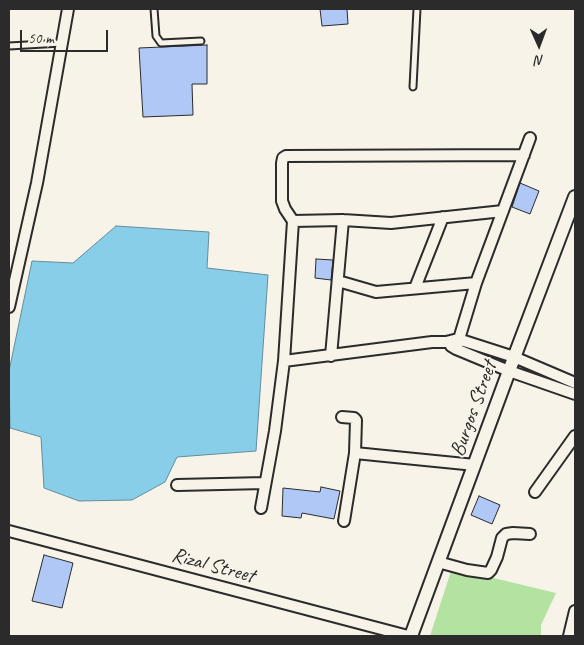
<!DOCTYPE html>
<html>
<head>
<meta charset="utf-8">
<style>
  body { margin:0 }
  #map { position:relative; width:584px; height:645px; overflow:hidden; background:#f7f3e8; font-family:Caveat,sans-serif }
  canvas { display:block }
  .frame { position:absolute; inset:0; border:10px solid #2b2b2b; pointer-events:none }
  .north { position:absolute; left:514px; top:20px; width:50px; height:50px; -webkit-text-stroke:4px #f7f3e8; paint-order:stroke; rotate:178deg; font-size:14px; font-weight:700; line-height:20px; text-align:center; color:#2b2b2b }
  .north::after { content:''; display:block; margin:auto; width:18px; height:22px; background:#2b2b2b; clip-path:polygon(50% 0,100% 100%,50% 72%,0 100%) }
  .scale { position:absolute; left:20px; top:30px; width:88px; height:22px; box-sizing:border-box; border:2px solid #2b2b2b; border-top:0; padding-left:6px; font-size:15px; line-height:18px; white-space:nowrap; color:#2b2b2b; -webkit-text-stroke:4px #f7f3e8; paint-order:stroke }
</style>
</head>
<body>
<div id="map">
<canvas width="584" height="645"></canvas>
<div class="frame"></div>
<div class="north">N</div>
<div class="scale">50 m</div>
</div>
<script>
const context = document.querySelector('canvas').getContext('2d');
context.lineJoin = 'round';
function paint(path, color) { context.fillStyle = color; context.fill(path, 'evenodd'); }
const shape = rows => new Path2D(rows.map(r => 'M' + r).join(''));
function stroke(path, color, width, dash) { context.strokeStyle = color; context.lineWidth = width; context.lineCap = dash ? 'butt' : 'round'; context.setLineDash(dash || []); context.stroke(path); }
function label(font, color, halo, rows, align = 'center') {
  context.font = font + ' Caveat,sans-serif'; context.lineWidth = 4; context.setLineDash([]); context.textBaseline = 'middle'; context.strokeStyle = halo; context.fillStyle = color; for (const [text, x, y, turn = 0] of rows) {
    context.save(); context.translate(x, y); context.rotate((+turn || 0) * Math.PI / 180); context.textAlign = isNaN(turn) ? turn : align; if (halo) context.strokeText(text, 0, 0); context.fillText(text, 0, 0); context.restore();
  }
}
paint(shape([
  [452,568,556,593,541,625,541,636,430,636]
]), '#b3e2a1');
const water = shape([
  [116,226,209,232,207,268,268,275,256,451,177,457,165,482,132,500,79,501,44,488,41,437,10,428,9,371,32,261,73,263,116,226]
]);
paint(water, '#88cee9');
stroke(water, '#638d9d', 1);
const building = shape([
  [320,9,347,9,348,24,322,26,320,9],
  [207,45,207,84,192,84,193,115,143,117,139,48,207,45],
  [520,183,539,191,530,214,512,207,520,183],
  [316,259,333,260,331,280,315,278,316,259],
  [321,487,340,491,334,519,302,513,301,518,282,516,283,488,320,492,321,487],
  [479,496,500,505,492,524,471,515,479,496],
  [44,555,73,563,62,608,32,601,44,555]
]);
paint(building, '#afc8f6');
stroke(building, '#2b2b2b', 1);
const service = shape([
  [154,9,156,36,161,43,201,41],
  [9,46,62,43],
  [413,87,417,9]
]);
const minor = shape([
  [503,211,391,223,343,220,293,221,285,209,282,201,282,163,283,158,286,156,524,155],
  [338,281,376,292,476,283],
  [415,288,443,217],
  [9,307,37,183,68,9],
  [451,346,456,349,509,371,575,394],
  [456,349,476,283,530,138],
  [331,356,343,220],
  [284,361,432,342,446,342,458,339,514,357,575,383],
  [342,417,354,418,356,420,355,453,344,521],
  [355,453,475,465],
  [177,485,265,483],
  [535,492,575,436],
  [261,508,275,431,284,361,293,221],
  [9,531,408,636],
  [438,562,467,570,488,573,491,570,497,557,502,538,506,534,513,533,530,534],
  [569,636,575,611]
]);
const tertiary = shape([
  [411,636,509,371,575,197]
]);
stroke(service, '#2b2b2b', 9);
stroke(minor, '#2b2b2b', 14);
stroke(tertiary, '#2b2b2b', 16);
stroke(service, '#f7f3e8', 5);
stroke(minor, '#f7f3e8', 10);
stroke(tertiary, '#f7f3e8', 12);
label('21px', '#2b2b2b', '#f7f3e8', [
  ["Burgos Street",474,409,-70],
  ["Rizal Street",213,566,15]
]);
</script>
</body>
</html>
